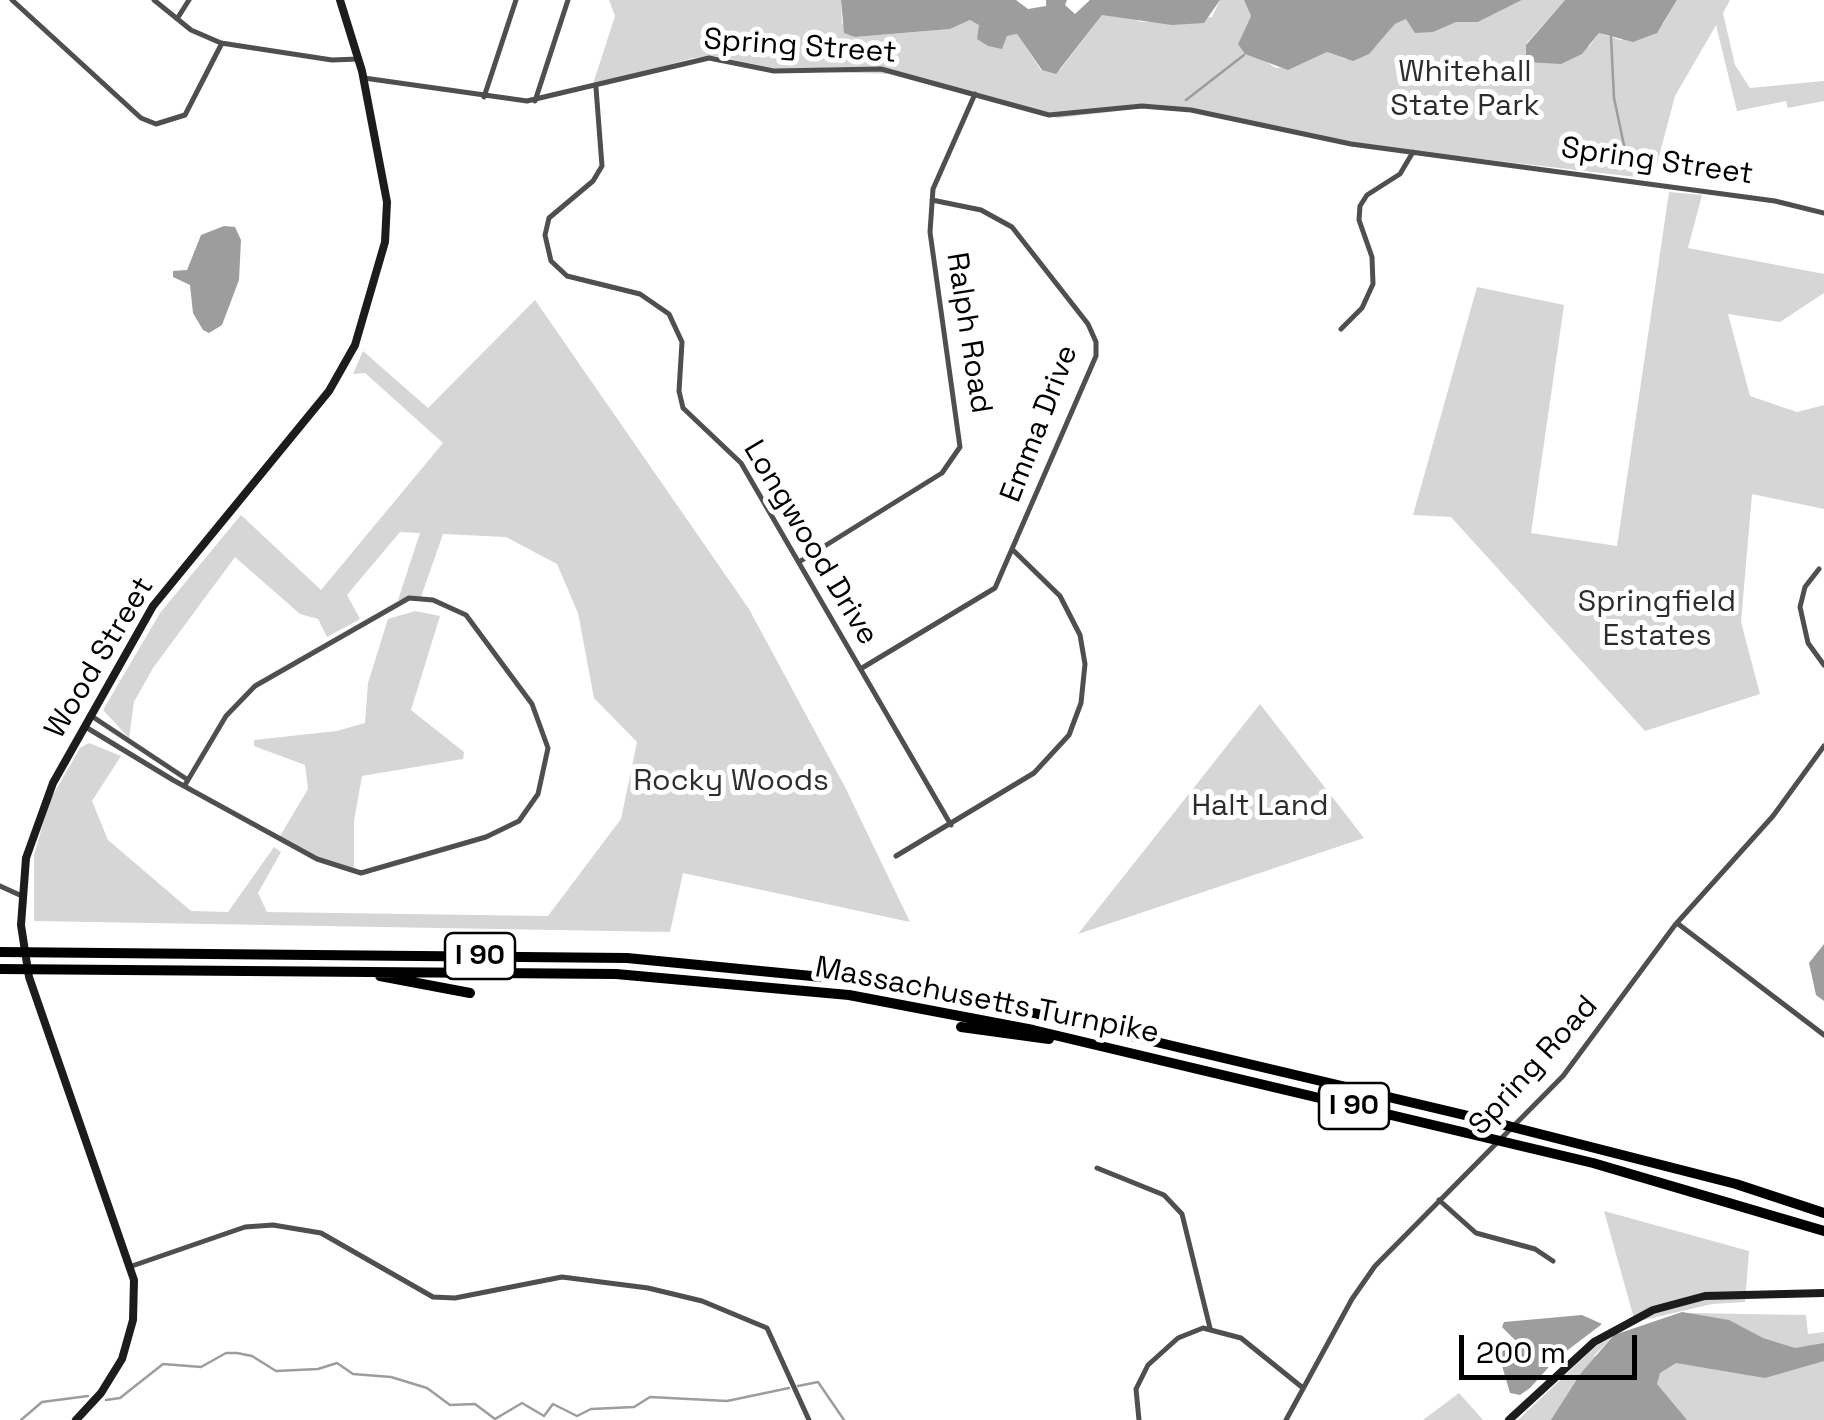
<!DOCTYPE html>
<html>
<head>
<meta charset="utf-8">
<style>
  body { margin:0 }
  #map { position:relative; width:1824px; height:1420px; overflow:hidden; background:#fff; font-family:"Space Grotesk",sans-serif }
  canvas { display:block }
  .scale { position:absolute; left:1459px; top:1335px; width:178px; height:45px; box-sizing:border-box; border:5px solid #000; border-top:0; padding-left:12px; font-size:30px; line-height:35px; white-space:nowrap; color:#000; -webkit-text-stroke:8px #fff; paint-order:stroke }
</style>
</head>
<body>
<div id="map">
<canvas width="1824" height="1420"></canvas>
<div class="scale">200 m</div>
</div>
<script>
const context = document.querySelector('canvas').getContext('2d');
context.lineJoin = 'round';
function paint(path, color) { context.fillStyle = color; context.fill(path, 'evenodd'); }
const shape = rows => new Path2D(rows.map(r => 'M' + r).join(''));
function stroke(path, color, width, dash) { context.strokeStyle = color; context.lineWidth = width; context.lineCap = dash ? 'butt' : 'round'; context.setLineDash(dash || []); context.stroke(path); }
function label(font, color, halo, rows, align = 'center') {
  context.font = font + ' "Space Grotesk",sans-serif'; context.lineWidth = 10; context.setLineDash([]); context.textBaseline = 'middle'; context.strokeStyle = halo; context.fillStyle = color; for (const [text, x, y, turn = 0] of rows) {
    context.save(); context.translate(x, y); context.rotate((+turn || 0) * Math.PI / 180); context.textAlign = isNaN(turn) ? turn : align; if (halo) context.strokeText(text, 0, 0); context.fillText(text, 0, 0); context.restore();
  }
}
paint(shape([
  [609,0,841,0,842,23,855,37,950,29,970,20,1006,36,1017,34,1041,70,1060,70,1102,15,1120,15,1142,22,1212,17,1220,0,1244,0,1251,16,1238,44,1276,68,1296,66,1327,52,1346,59,1378,44,1395,24,1406,19,1440,28,1456,22,1478,22,1522,0,1565,0,1526,44,1589,47,1599,33,1621,40,1663,24,1677,0,1730,0,1723,13,1735,65,1750,88,1824,81,1824,101,1788,108,1786,101,1737,111,1716,25,1675,96,1653,179,1371,146,1162,106,1058,118,894,74,788,71,714,56,693,58,592,87,615,16],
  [1669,192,1702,195,1688,248,1824,274,1824,293,1780,322,1728,314,1750,396,1797,412,1824,405,1824,509,1752,494,1741,622,1760,694,1645,731,1451,517,1413,515,1477,287,1564,305,1531,533,1617,546],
  [535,300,749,609,846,789,910,922,683,873,670,932,34,921,34,855,50,800,80,748,89,743,121,756,92,801,108,840,191,911,228,912,274,847,281,852,258,893,267,912,548,916,621,819,637,742,594,698,578,613,557,564,506,537,443,534,421,597,398,600,420,533,400,532,347,595,360,619,327,637,318,619,300,614,235,557,153,668,134,702,129,738,103,710,160,613,241,515,321,590,443,443,365,373,353,374,363,351,428,408],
  [415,611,440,616,411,710,464,752,463,759,362,776,354,821,354,871,326,864,280,836,308,789,305,765,254,746,254,740,337,731,365,723,368,683,388,619],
  [1260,704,1364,838,1078,934,1135,862],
  [1604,1211,1749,1251,1745,1302,1712,1304,1635,1322],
  [1688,1313,1806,1315,1808,1334,1824,1332,1824,1420,1518,1420,1596,1346,1612,1337,1593,1357],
  [1459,1393,1483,1420,1423,1420]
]), '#d6d6d6');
paint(shape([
  [841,0,1016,0,1028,9,1046,6,1046,0,1067,0,1065,5,1075,14,1090,0,1220,0,1204,23,1172,25,1102,15,1056,74,1042,70,1017,34,1007,36,1002,49,988,46,977,39,979,25,970,20,950,29,855,37,844,33],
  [1244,0,1522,0,1478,22,1456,22,1433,32,1415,33,1406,19,1395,24,1369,54,1353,61,1327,52,1288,70,1245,54,1238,44,1251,16],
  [1565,0,1677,0,1657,33,1633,42,1599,33,1582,54,1561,64,1526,62,1526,45],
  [224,226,235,227,241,240,239,280,222,325,209,333,203,330,193,313,190,285,173,277,173,271,187,270,201,235],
  [1824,944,1824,1001,1816,995,1809,963],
  [1682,1312,1729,1320,1763,1338,1795,1348,1824,1343,1824,1361,1765,1378,1676,1363,1660,1373,1657,1384,1687,1420,1551,1420,1581,1373,1614,1335],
  [1582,1315,1602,1324,1556,1359,1530,1388,1520,1395,1510,1393,1500,1359,1502,1351,1511,1348,1516,1341,1502,1327,1504,1322]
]), '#9d9d9d');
stroke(shape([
  [1611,37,1614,98,1629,169],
  [1186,100,1244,55],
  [798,1386,818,1382,844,1420],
  [106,1400,120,1398,163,1364,201,1367,226,1353,237,1353,252,1356,276,1371,318,1369,337,1363,353,1374,391,1377,427,1388,450,1405,475,1404,495,1419,522,1403,544,1416,553,1404,577,1416,591,1409,634,1407,650,1397,727,1401,789,1388],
  [21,1420,42,1402,88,1396]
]), '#9d9d9d', 2.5);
stroke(shape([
  [12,0,141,118,156,124,185,115,222,43],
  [154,0,191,30,221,43,332,60,359,59],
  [177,19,189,0],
  [364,78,527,101,709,58,774,71,881,69,1049,115,1142,106,1191,110,1351,144,1775,201,1824,213],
  [596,88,602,166,593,181,549,218,545,235,551,261,567,276,640,294,669,314,682,342,679,391,683,408,741,463,951,825],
  [484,97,516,0],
  [535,101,568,0],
  [1341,329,1362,308,1373,284,1372,257,1359,220,1360,206,1367,195,1400,174,1413,152],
  [799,562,942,473,960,447,930,232,933,189,975,94],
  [1819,569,1805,587,1800,607,1808,643,1824,665],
  [862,668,995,588,1096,356,1096,342,1088,324,1012,227,981,210,932,200],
  [90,715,188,780],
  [84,726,173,780,317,859,361,873,486,837,519,821,538,794,548,748,532,704,466,615,433,600,409,598,255,686,226,716,185,785],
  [896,856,1034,773,1069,735,1081,703,1085,664,1080,635,1060,596,1014,551],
  [0,886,22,896],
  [1677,923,1824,1035],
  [1097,1168,1164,1195,1182,1214,1210,1328],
  [1439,1200,1476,1233,1535,1249,1553,1261],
  [132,1266,245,1227,273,1225,321,1233,433,1297,455,1298,562,1277,648,1288,702,1301,767,1328,809,1420],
  [1139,1420,1136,1389,1148,1365,1178,1338,1203,1328,1241,1338,1303,1388],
  [1286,1420,1352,1299,1375,1266,1563,1076,1675,925,1773,816,1824,746]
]), '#4f4f4f', 5);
stroke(shape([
  [76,1420,101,1393,122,1359,133,1320,134,1280,29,977,21,925,26,858,53,783,153,606,329,391,355,345,385,242,387,202,362,71,340,0],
  [1509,1420,1594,1342,1653,1310,1705,1296,1824,1293]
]), '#1c1c1c', 8);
stroke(shape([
  [0,952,627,958,863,981,1021,1010,1477,1118,1736,1184,1824,1213],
  [0,969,616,974,849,995,1033,1030,1593,1163,1824,1231],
  [380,976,470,993],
  [961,1027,1049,1039]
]), '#000', 10);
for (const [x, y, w] of [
  [480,956,70],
  [1354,1106,70]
]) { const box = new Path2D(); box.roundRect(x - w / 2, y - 23, w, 46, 8); context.fillStyle = '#fff'; context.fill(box); stroke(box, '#000', 2.5); }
label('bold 28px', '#000', null, [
  ["I 90",480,956],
  ["I 90",1354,1106]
]);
label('30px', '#000', '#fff', [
  ["Spring Street",800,47,4],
  ["Spring Street",1657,162,8],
  ["Ralph Road",968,333,81],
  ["Emma Drive",1040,424,-69],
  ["Longwood Drive",810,543,59],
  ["Wood Street",100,658,-59],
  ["Massachusetts Turnpike",987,1001,11],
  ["Spring Road",1534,1066,-48]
]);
label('30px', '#2d2d2d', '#fff', [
  ["Whitehall",1465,73],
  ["State Park",1465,107],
  ["Springfield",1657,603],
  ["Estates",1657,637],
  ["Rocky Woods",731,782],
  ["Halt Land",1260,807]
]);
</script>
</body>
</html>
